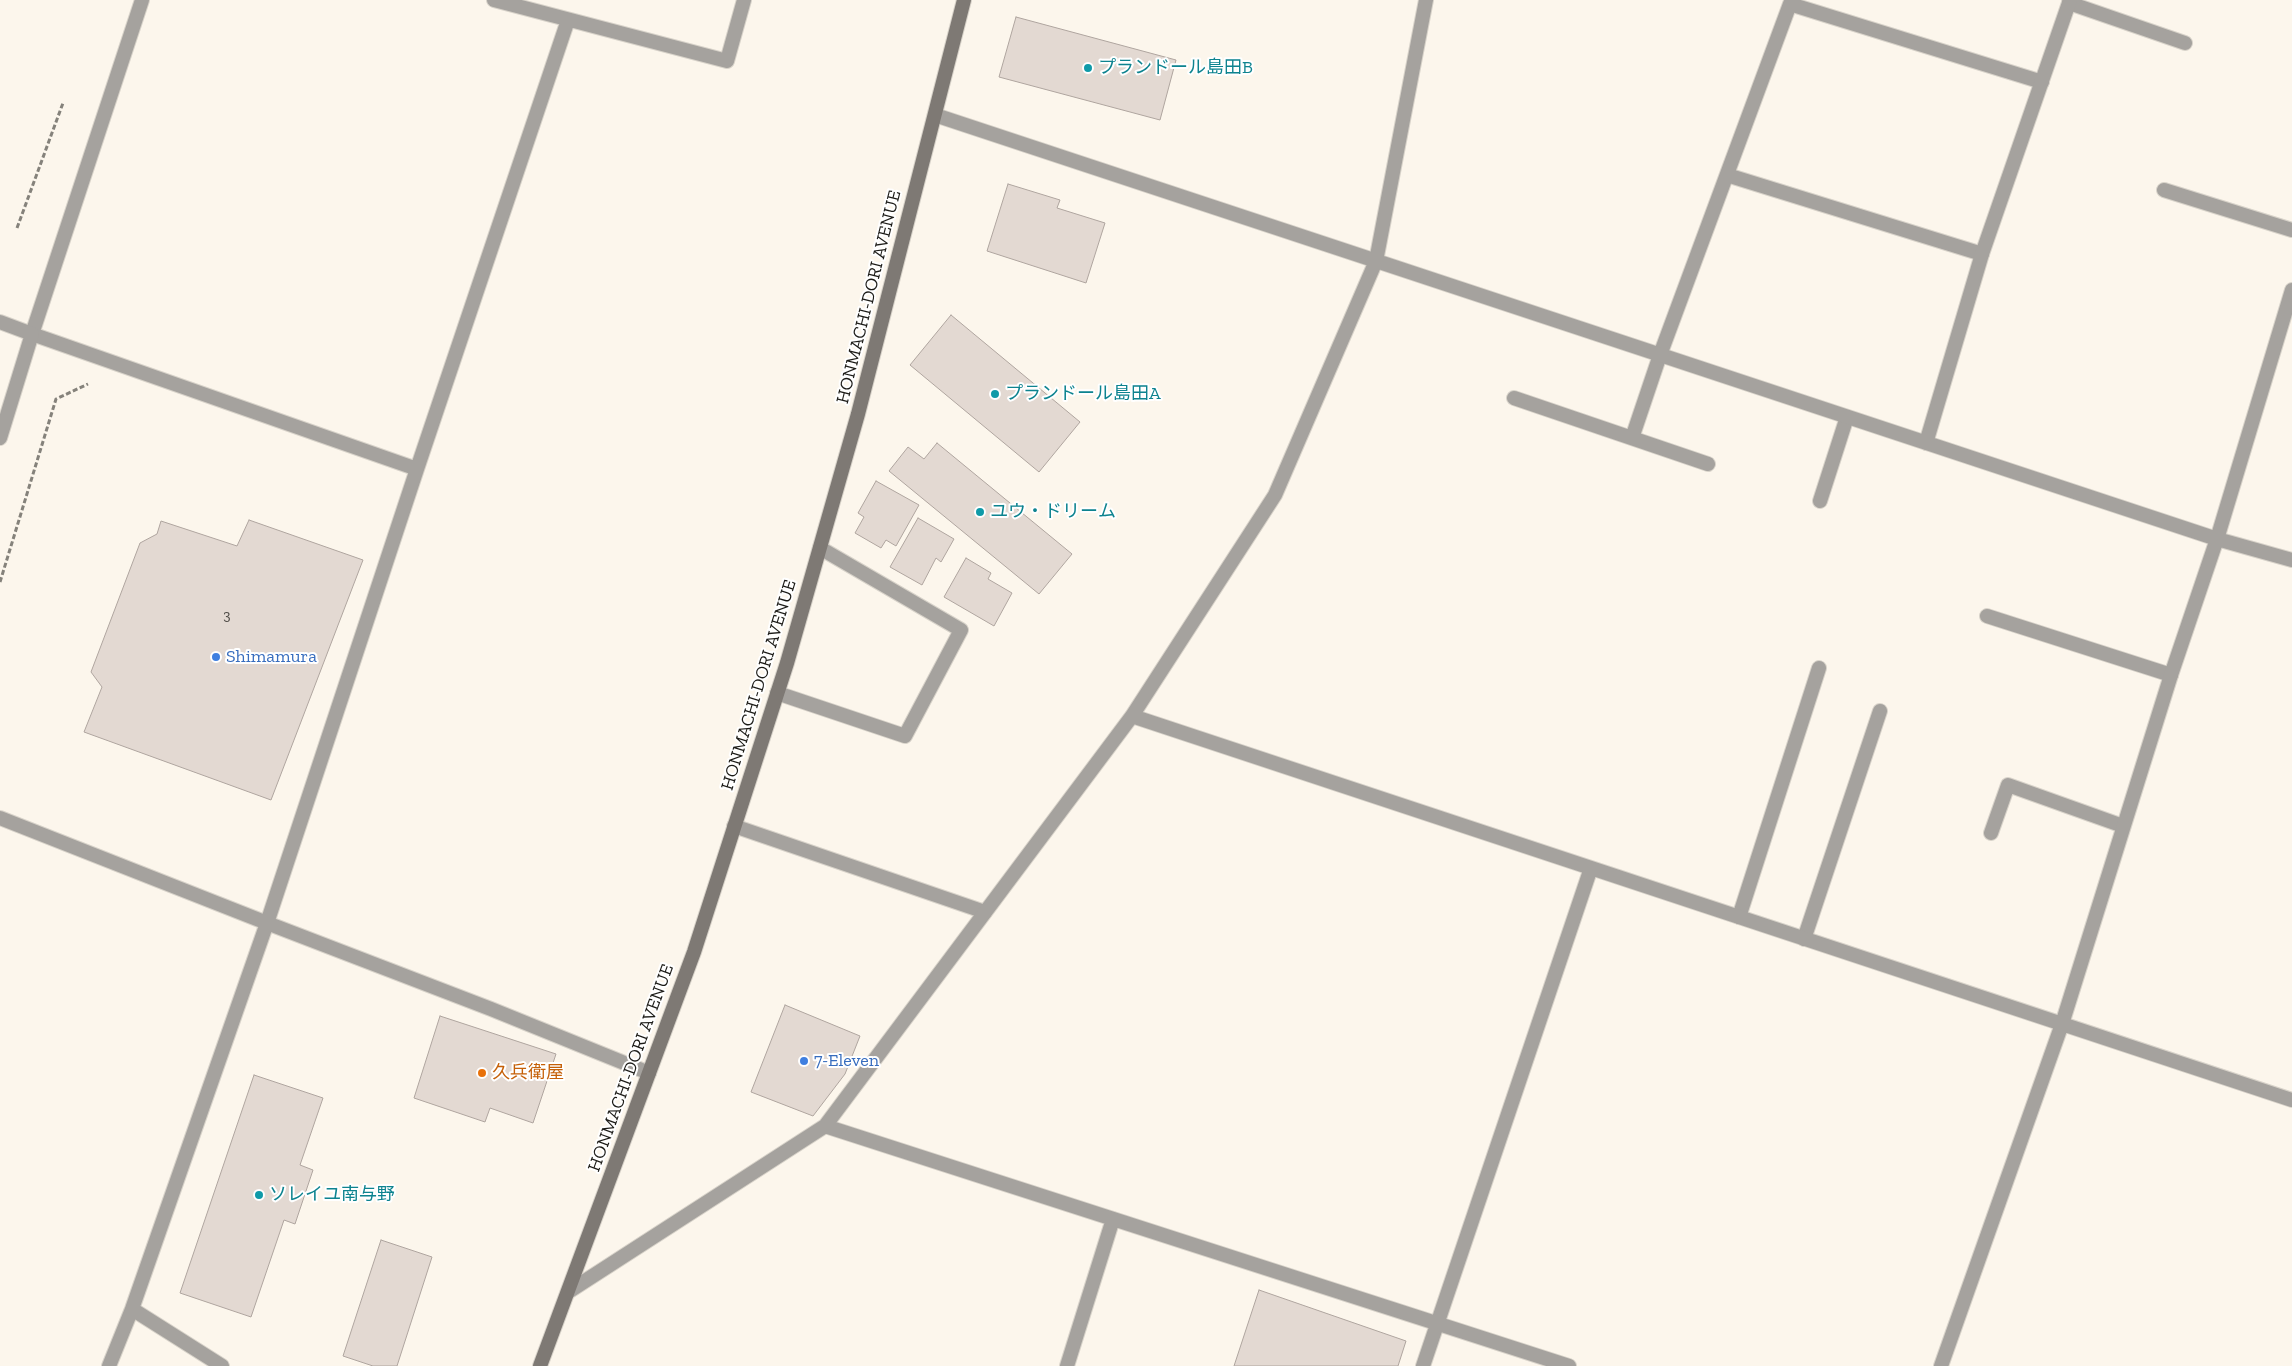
<!DOCTYPE html>
<html>
<head>
<meta charset="utf-8">
<style>
  body { margin:0 }
  canvas { display:block; background:#fcf6ec }
</style>
</head>
<body>
<canvas width="2292" height="1366"></canvas>
<script>
const context = document.querySelector('canvas').getContext('2d');
context.lineJoin = 'round';
function paint(path, color) { context.fillStyle = color; context.fill(path, 'evenodd'); }
const shape = rows => new Path2D(rows.map(r => 'M' + r).join(''));
function stroke(path, color, width, dash) { context.strokeStyle = color; context.lineWidth = width; context.lineCap = dash ? 'butt' : 'round'; context.setLineDash(dash || []); context.stroke(path); }
function label(font, color, halo, rows, align = 'center') {
  context.font = font + ' "Zilla Slab","Noto Sans JP",serif'; context.lineWidth = 4; context.setLineDash([]); context.textBaseline = 'middle'; context.strokeStyle = halo; context.fillStyle = color; for (const [text, x, y, turn = 0] of rows) {
    context.save(); context.translate(x, y); context.rotate((+turn || 0) * Math.PI / 180); context.textAlign = isNaN(turn) ? turn : align; if (halo) context.strokeText(text, 0, 0); context.fillText(text, 0, 0); context.restore();
  }
}
const building = shape([
  [1016,17,1176,60,1160,120,999,77,1016,17],
  [1008,184,1060,200,1057,208,1105,223,1086,283,987,251,1008,184],
  [951,315,1080,422,1039,472,910,365,951,315],
  [937,443,1072,554,1039,594,889,471,908,447,924,459,937,443],
  [876,481,919,505,896,546,886,540,881,548,855,533,864,517,858,513,876,481],
  [918,518,954,539,941,562,936,558,922,585,890,567,918,518],
  [249,520,363,560,271,800,84,732,102,687,91,672,140,543,157,534,161,521,237,546,249,520],
  [966,558,991,573,988,579,1012,593,994,626,944,597,966,558],
  [785,1005,860,1036,845,1074,813,1116,751,1092,785,1005],
  [440,1016,556,1054,533,1123,490,1108,485,1122,414,1098,440,1016],
  [254,1075,323,1098,300,1165,313,1170,295,1224,284,1220,251,1317,180,1293,254,1075],
  [381,1240,432,1257,397,1366,373,1366,343,1356,381,1240],
  [1259,1290,1406,1341,1398,1366,1234,1366,1259,1290]
]);
paint(building, '#e3d9d2');
stroke(building, '#afa59f', 1);
const service = shape([
  [2069,3,2185,43],
  [1727,175,1982,254],
  [2164,190,2292,230],
  [1514,398,1708,464],
  [1632,438,1660,355,1790,4,2042,82],
  [1820,501,1847,417],
  [1987,616,2171,675],
  [777,693,905,736,961,630,820,548],
  [734,826,985,912],
  [1991,833,2008,785,2123,826],
  [1739,917,1819,668],
  [1804,939,1880,711]
]);
const minor = shape([
  [142,0,32,334,417,469,267,923,491,1009,649,1073],
  [494,0,727,61,744,0],
  [935,115,2217,539,2292,560],
  [1926,443,1982,254,2070,0],
  [417,469,568,20],
  [1132,716,2292,1100],
  [0,818,267,923,132,1309,109,1366],
  [825,1126,1569,1366],
  [568,1292,825,1126,1132,716,1275,495,1376,261,1426,0],
  [132,1309,222,1366],
  [1067,1366,1113,1219],
  [1423,1366,1591,868],
  [1941,1366,2062,1024,2171,675,2217,539,2292,290]
]);
const tertiary = shape([
  [0,322,32,334,0,438]
]);
const secondary = shape([
  [540,1366,694,952,787,663,858,414,964,0]
]);
stroke(service, '#d8d3ca', 16);
stroke(minor, '#d8d3ca', 16);
stroke(tertiary, '#d8d3ca', 16);
stroke(secondary, '#d8d3ca', 16);
stroke(shape([
  [17,228,63,103],
  [0,582,56,399,88,384]
]), '#85827b', 3, [5, 2.5]);
stroke(service, '#a5a29e', 14);
stroke(minor, '#a5a29e', 14);
stroke(tertiary, '#a5a29e', 14);
stroke(secondary, '#7e7974', 14);
for (const [x, y, r, color] of [
  [1088,68,5,"#0f9aa8"],
  [995,394,5,"#0f9aa8"],
  [980,512,5,"#0f9aa8"],
  [216,657,5,"#3f7fe0"],
  [804,1061,5,"#3f7fe0"],
  [482,1073,5,"#e8710a"],
  [259,1195,5,"#0f9aa8"]
]) { const dot = new Path2D(); dot.arc(x, y, r, 0, 2 * Math.PI); context.fillStyle = color; context.fill(dot); stroke(dot, '#fff', 2); }
label('15px', '#4d4a45', null, [
  ["3",227,616]
]);
label('18px', '#0d838f', '#fff', [
  ["プランドール島田B",1098,68],
  ["プランドール島田A",1005,394],
  ["ユウ・ドリーム",990,512],
  ["ソレイユ南与野",269,1195]
], 'left');
label('18px', '#1b1a16', '#fff', [
  ["HONMACHI-DORI AVENUE",869,297,-76],
  ["HONMACHI-DORI AVENUE",759,685,-73],
  ["HONMACHI-DORI AVENUE",631,1068,-70]
]);
label('18px', '#366cbe', '#fff', [
  ["Shimamura",226,657],
  ["7-Eleven",814,1061]
], 'left');
label('18px', '#c56008', '#fff', [
  ["久兵衛屋",492,1073]
], 'left');
</script>
</body>
</html>
